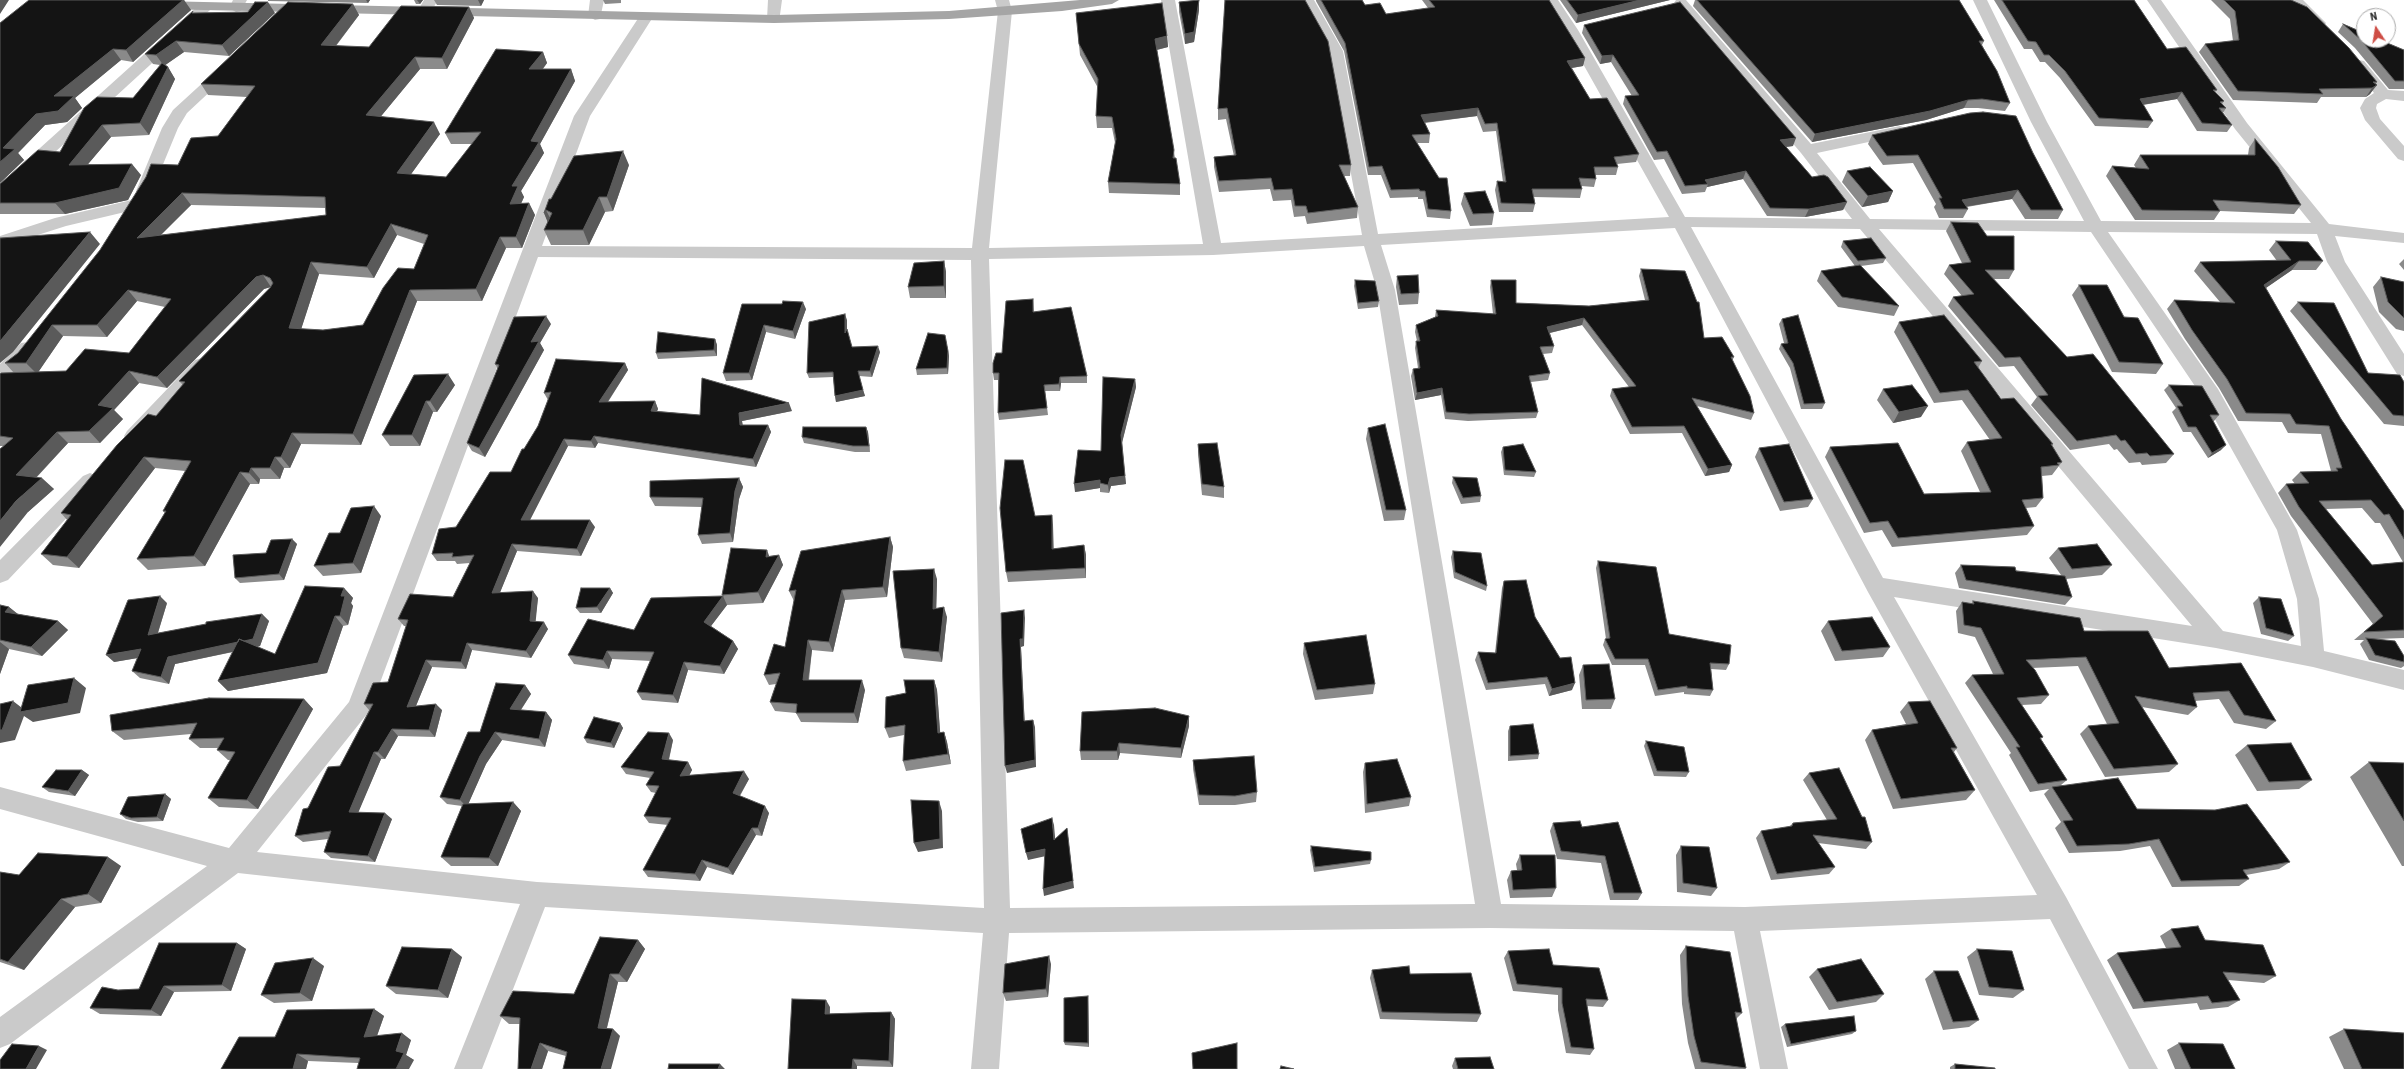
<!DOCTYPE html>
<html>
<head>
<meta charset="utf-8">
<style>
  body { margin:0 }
  #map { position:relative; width:2404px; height:1069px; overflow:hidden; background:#fff; font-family:"Roboto Condensed",sans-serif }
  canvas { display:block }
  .north { position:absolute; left:2356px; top:8px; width:40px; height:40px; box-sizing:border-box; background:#fff; border:1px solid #ababab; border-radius:50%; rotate:348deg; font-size:11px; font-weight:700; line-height:16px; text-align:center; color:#2d2d2d }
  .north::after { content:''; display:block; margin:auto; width:14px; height:18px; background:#ce4d45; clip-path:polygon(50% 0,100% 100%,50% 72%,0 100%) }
</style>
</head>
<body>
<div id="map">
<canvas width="2404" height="1069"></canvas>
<div class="north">N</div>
</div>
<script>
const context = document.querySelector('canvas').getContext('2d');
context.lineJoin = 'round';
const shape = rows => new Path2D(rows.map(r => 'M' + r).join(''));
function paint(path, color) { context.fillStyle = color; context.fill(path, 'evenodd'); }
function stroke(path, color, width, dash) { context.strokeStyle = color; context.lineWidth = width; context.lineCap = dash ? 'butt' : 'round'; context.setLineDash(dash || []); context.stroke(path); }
paint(shape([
  [233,0,247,0,241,11,236,12,229,8,233,0],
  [424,0,438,0,429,15,424,16,417,12,424,0],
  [590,0,604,0,600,19,595,20,588,16,590,0],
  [768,0,782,0,779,22,769,22,767,19,768,0],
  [995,0,1009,0,1012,11,989,248,1203,244,1161,0,1175,0,1221,243,1362,235,1329,51,1300,0,1314,0,1343,51,1378,234,1669,217,1564,30,1544,0,1558,0,1578,30,1685,217,1852,219,1801,153,1676,6,1674,3,1676,0,1686,0,1811,144,1900,126,1906,128,1908,131,1906,134,1817,153,1870,219,2084,221,2031,122,1973,0,1987,0,2047,122,2101,221,2311,223,2235,129,2147,0,2161,0,2247,123,2329,224,2404,233,2404,243,2335,236,2345,262,2404,354,2404,376,2397,374,2327,262,2317,234,2108,232,2218,389,2297,530,2319,599,2324,651,2404,670,2404,690,2313,667,2216,648,1894,597,2066,897,2158,1069,2129,1069,2050,919,1760,931,1788,1069,1760,1069,1734,931,1490,928,1009,933,999,1069,971,1069,983,933,545,907,482,1069,454,1069,520,904,238,873,10,1044,0,1048,0,1017,207,866,0,809,0,787,229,848,349,702,574,116,641,14,646,13,653,17,590,116,542,246,972,248,998,11,995,0],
  [1691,227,1860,229,2192,626,1883,578,1691,227],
  [1675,228,1868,592,2037,895,1745,907,1501,904,1395,290,1381,245,1675,228],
  [1879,229,2091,232,2203,398,2277,530,2297,599,2301,646,2223,631,1879,229],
  [1364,246,1377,290,1475,904,1010,908,989,259,1213,255,1364,246],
  [538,257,971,260,984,908,537,882,257,852,367,714,371,707,538,257],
  [2288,0,2303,0,2326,23,2324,26,2314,26,2288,0],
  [205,3,210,4,212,7,210,10,6,197,0,198,0,184,200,4,205,3],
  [2359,60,2364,61,2388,90,2404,91,2404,101,2386,99,2377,104,2376,108,2380,119,2404,146,2404,161,2398,159,2365,120,2360,108,2365,99,2374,93,2352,64,2359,60],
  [225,66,232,70,230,73,187,113,178,128,152,191,150,195,138,195,136,191,162,128,173,110,220,67,225,66],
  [136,199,142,200,144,204,142,208,66,226,0,247,0,236,55,218,136,199],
  [28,342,35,343,37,348,35,353,7,380,0,382,0,364,21,343,28,342],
  [202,358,209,360,211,365,209,370,141,441,134,443,127,441,124,436,127,431,195,360,202,358],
  [90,473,97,476,100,481,97,486,8,580,0,583,0,560,83,476,90,473]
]), '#cacaca');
paint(shape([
  [1080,0,1119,0,1112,4,1062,11,949,19,774,23,160,9,153,5,160,1,774,15,949,11,1080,0]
]), '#a5a5a5');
paint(shape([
  [29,0,184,0,191,10,133,62,121,60,75,98,82,108,67,122,45,125,18,153,24,160,0,183],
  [268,0,370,0,368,3,268,1],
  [414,0,423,0,420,4,416,4],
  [434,0,484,0,481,6,437,5],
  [603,0,621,0,621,3,605,4],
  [1225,0,1351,165,1350,176,1344,176,1358,207,1357,218,1307,224,1305,216,1294,217,1291,200,1273,201,1270,189,1219,192,1214,167,1214,157,1234,156,1226,119,1218,120,1218,109],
  [1316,0,1362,0,1365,5,1386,14,1428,8,1422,0,1549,0,1585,58,1583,66,1572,68,1590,99,1639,154,1636,162,1617,164,1618,167,1616,175,1596,175,1596,179,1594,187,1581,186,1582,189,1580,198,1534,197,1535,204,1533,212,1499,212,1495,190,1497,181,1503,182,1496,131,1483,132,1477,116,1425,123,1430,134,1429,143,1417,143,1451,211,1450,219,1427,217,1423,199,1418,199,1418,197,1390,198,1381,175,1368,175,1344,51,1316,1],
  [1560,0,1670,0,1576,23],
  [1695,0,1959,0,1984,41,1982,45,2010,103,2005,111,1978,108,1964,108,1926,120,1812,142,1693,6],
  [1994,0,2134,0,2167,49,2217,90,2215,92,2224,101,2222,104,2226,108,2223,113,2232,125,2227,132,2197,131,2177,99,2143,105,2153,121,2148,128,2095,126,2060,78,2045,62,2040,62,2032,49,2024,49],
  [2211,0,2291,0,2377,82,2370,94,2366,97,2321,97,2317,103,2233,100,2199,52,2205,44,2233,41,2230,19],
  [1179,2,1199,10,1194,42,1185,44,1179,12],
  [353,4,359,15,336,46,369,47,469,7,474,18,447,69,420,69,381,116,440,134,411,174,446,177,472,144,451,144,445,133,543,52,547,63,543,69,571,69,575,81,540,144,544,153,521,191,524,197,521,204,529,203,535,215,522,248,506,248,482,301,417,301,361,445,301,444,290,468,284,468,280,479,260,479,259,484,250,484,205,566,148,570,137,559,165,513,163,511,185,471,155,468,79,568,53,565,41,554,67,520,61,513,156,416,183,385,179,381,270,287,264,289,167,388,139,383,114,410,123,419,100,443,68,443,37,477,54,489,28,512,4,446,0,446,0,374,14,373,5,363,18,353,178,165,218,136,247,97,208,95,201,84],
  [191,205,326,208,326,215,160,235],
  [397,235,424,244,414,269,363,325,323,330,301,329,319,274,374,278],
  [137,301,165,307,129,353,66,371,38,372,63,336,107,337],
  [194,13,275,13,229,56,184,52,165,65,168,67,175,79,149,135,111,137,88,164,141,175,128,200,65,214,0,214,0,184,60,152,133,98,160,65,153,64,145,54],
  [1076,13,1167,36,1168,47,1157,50,1175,158,1180,184,1180,195,1109,193,1108,182,1115,143,1112,128,1097,128,1096,116,1098,88,1080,55],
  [2343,24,2404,50,2404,89,2389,89,2355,48,2338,32],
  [1584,25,1793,146,1786,147,1812,177,1847,202,1843,210,1805,217,1767,216,1743,179,1707,187,1705,192,1682,194,1664,159,1654,160,1623,104,1625,96,1632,96,1611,62,1600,64,1582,33],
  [1872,135,2033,153,2063,210,2058,219,2025,219,2012,199,1967,207,1968,209,1963,218,1939,218,1934,207,1936,204,1913,163,1883,165,1868,144],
  [2255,139,2301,205,2294,214,2220,211,2214,220,2135,220,2106,176,2112,166,2136,168,2134,165,2140,155,2248,155,2249,148],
  [629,165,613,211,605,212,589,245,551,245,544,230,548,222,544,213,551,199],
  [1847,171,1893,191,1888,202,1862,207,1842,182],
  [1464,193,1494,213,1492,225,1470,226,1461,204],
  [1951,222,1987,236,2014,270,2009,279,1994,279,2067,357,2174,454,2166,463,2142,465,2140,462,2129,463,2117,449,2114,450,2109,444,2070,450,2031,405,2037,397,2014,366,1999,367,1948,306,1953,297,1962,296,1944,274,1949,265,1962,263,1946,231],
  [1843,241,1886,258,1883,263,1861,266,1899,306,1894,316,1838,307,1817,281,1821,271,1855,266,1841,247],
  [2276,241,2323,261,2316,270,2292,270,2266,288,2341,419,2404,511,2404,638,2376,639,2404,656,2404,666,2401,668,2369,660,2360,644,2364,640,2354,640,2373,624,2291,516,2278,493,2286,484,2295,484,2292,480,2300,472,2331,471,2321,434,2288,433,2282,422,2238,421,2219,388,2185,339,2167,309,2174,300,2220,302,2194,271,2200,262,2277,261,2269,250],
  [2362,508,2375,523,2380,523,2403,562,2372,565,2326,509],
  [2404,259,2404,270,2399,264],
  [944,261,946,272,946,298,910,298,908,287],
  [1641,269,1704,338,1734,357,1732,361,1754,413,1751,420,1697,406,1732,465,1729,472,1705,476,1682,433,1630,434,1610,396,1612,389,1629,387,1582,325,1550,333,1554,346,1552,353,1543,354,1550,373,1548,380,1531,382,1538,412,1536,418,1468,421,1445,419,1441,395,1415,400,1411,376,1413,369,1418,368,1415,348,1416,341,1417,341,1415,332,1416,325,1435,317,1436,310,1493,314,1490,287,1491,280,1516,303,1589,306,1645,300,1639,276],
  [1397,276,1419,293,1418,304,1399,305,1396,287],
  [2381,277,2404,282,2404,331,2396,329,2379,312,2373,287],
  [1355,280,1379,301,1378,307,1358,309,1354,286],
  [2079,285,2163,364,2156,374,2112,372,2072,295],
  [1033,299,1034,312,1087,376,1087,383,1061,383,1060,391,1045,391,1048,415,999,420,998,413,998,380,994,380,993,373,1002,353],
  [2298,302,2368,373,2404,382,2404,426,2384,424,2290,311],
  [742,304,806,309,795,339,766,332,752,380,726,381,723,373],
  [1782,319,1825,403,1822,409,1801,409,1790,368,1779,349,1781,344,1784,343,1779,324],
  [847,320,847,330,852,347,880,352,872,377,859,376,865,396,836,402,833,377,809,378,807,373],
  [1899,322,1982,361,1978,368,2001,399,2053,444,2052,446,2062,462,2052,475,2042,476,2043,498,2036,507,2026,508,2034,526,2027,535,1892,547,1882,530,1864,533,1825,457,1830,447,1924,494,1980,492,1961,451,1967,442,1990,440,1962,400,1934,403,1894,332],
  [551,324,540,343,544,350,485,457,472,451,467,443,498,369,495,364],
  [945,335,949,356,948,374,917,375,916,369],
  [715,339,717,345,717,356,658,359,656,353],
  [625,363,628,370,608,402,655,401,658,409,657,411,700,415,792,411,742,421,743,425,768,425,771,432,756,467,598,443,595,448,568,446,529,520,595,527,581,556,517,551,500,592,538,598,535,621,548,629,531,658,472,650,466,669,432,667,416,706,442,710,435,737,398,736,385,759,381,759,358,812,392,819,375,862,331,858,324,852,328,839,303,842,295,836,308,808,340,766,369,710,364,704,388,682,406,626,404,626,398,619,453,597,470,563,457,564,455,561,437,561,432,554,456,527,511,472,538,426,548,400,544,393],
  [414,375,455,385,437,412,433,412,420,446,390,446,382,435],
  [1135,379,1136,387,1122,442,1126,484,1111,486,1109,493,1100,492,1100,488,1075,492,1101,451],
  [2169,385,2219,415,2214,421,2213,421,2221,450,2208,458,2191,432,2183,432,2172,412,2176,408,2164,390],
  [1883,389,1921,417,1893,423,1877,400],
  [866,427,868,432,870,452,855,452,804,443,802,437],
  [1368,428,1406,510,1404,520,1384,521,1366,439],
  [1198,444,1224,487,1224,498,1202,495,1198,455],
  [1503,447,1536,472,1534,477,1504,475,1501,452],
  [1759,448,1813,499,1808,507,1780,511,1755,457],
  [1453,477,1481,496,1480,502,1461,504,1452,483],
  [739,478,743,487,739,499,733,542,702,544,698,535,702,507,655,506,650,497],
  [381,516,361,573,323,576,314,566],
  [1035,516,1053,525,1053,549,1084,545,1086,555,1086,578,1008,582,1006,572],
  [890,537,893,547,887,597,845,600,833,652,812,650,809,680,865,690,858,723,801,722,796,713,775,711,770,702,776,684,769,685,764,675,785,647,794,601,789,591],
  [292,539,297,544,284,580,240,583,235,578],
  [2058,548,2112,565,2102,575,2066,579,2072,597,2065,605,1959,588,1955,573,1961,565,2061,575,2049,558],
  [1453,551,1487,586,1486,591,1454,578,1451,557],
  [779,555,783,565,763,603,727,605,711,626,733,641,738,649,724,674,688,670,678,703,642,700,637,692,651,661,612,659,609,669,574,664,568,655,634,630,723,596,722,595,769,556],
  [1598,561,1669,634,1729,664,1726,670,1711,669,1713,690,1710,696,1684,694,1684,692,1655,696,1645,665,1612,665,1603,645,1605,639,1606,639,1596,568],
  [937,579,936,609,947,617,942,662,904,658,901,648],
  [1504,581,1535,617,1560,658,1572,690,1549,696,1545,684,1486,690,1475,660,1478,652,1495,653,1502,588],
  [344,588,353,598,351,603,353,606,348,625,343,626,327,673,228,691,218,681,233,652,175,664,169,684,140,678,132,671,138,658,114,662,167,603,158,633,262,614,269,621,260,646,257,647,275,654],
  [610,588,613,593,601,613,580,613,576,608],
  [2259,597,2294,636,2288,641,2261,634,2253,603],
  [1973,601,2084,631,2169,668,2241,663,2276,721,2266,729,2234,723,2219,699,2195,701,2197,707,2188,715,2142,707,2178,764,2169,772,2105,777,2080,734,2088,726,2107,724,2078,666,2032,668,2049,695,2041,704,2022,705,2043,737,2041,739,2067,780,2061,785,2137,809,2290,862,2279,869,2246,875,2249,879,2239,886,2172,887,2150,846,2120,851,2069,853,2055,828,2061,822,2044,794,2049,789,2030,792,2009,755,2011,753,1965,683,1972,675,1993,674,1975,637,1958,633,1956,611,1962,602,1971,604],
  [0,605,9,607,18,614,58,621,68,630,42,656,9,649,0,674],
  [1828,621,1890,647,1883,657,1835,661,1821,631],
  [1304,643,1375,684,1373,694,1315,700,1303,654],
  [1583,665,1615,699,1611,709,1582,709,1579,675],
  [934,680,937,690,940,733,944,732,947,742,951,764,906,771,903,761,904,735,889,738,885,728,906,693],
  [525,685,531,694,521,710,546,712,552,720,545,747,502,740,486,764,468,804,513,802,521,811,498,866,451,866,441,857,462,806,447,804,440,797,480,732],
  [304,699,313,709,258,809,219,807,208,798,231,760,228,760,217,750,219,748,200,748,189,739,191,734,124,740,112,731],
  [1908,702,1957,748,1954,752,1975,790,1966,800,1893,809,1865,740,1872,730,1906,724,1900,712],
  [620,723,623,728,614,748,587,743,584,738],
  [1189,726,1181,758,1120,753,1118,760,1081,760,1080,751],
  [1510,726,1539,754,1538,759,1508,761,1508,731],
  [673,740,669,760,688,762,692,770,689,775,749,779,740,796,769,813,762,836,756,835,733,875,707,867,700,881,648,877,643,870,668,825,649,823,644,816,656,793,651,792,646,785,650,778,626,774,621,767],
  [1646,741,1689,772,1686,777,1654,776,1644,746],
  [2247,745,2312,780,2299,789,2257,791,2235,755],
  [1193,760,1257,792,1256,802,1235,805,1199,805,1193,769],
  [2369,762,2404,763,2404,866,2402,866,2350,777],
  [1365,763,1411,797,1409,806,1365,813,1363,772],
  [82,770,89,775,75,796,49,792,42,787],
  [1809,773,1872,842,1866,849,1818,843,1835,867,1829,874,1771,880,1756,838,1761,831,1789,827,1793,823,1827,820,1803,780],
  [165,794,171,799,163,821,138,822,126,819,120,814],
  [1553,823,1582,827,1642,893,1638,900,1610,900,1601,863,1557,859,1550,831],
  [1311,846,1371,860,1370,864,1314,872,1310,850],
  [1681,846,1717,888,1711,896,1677,892,1676,855],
  [1520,855,1556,888,1552,897,1510,898,1507,880,1511,871,1517,870,1516,864],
  [121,866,101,903,75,907,24,970,0,962,0,872,19,875],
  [2171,929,2205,940,2276,976,2264,983,2228,980,2240,1000,2228,1007,2200,1010,2197,1003,2133,1009,2107,960,2117,953,2166,948,2160,936],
  [638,940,645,949,627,982,618,982,607,1028,613,1029,620,1036,566,1056,548,1051,542,1069,520,1024,509,1024,500,1016,574,994],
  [237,943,246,949,231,991,174,992,161,1016,100,1014,90,1008,118,990,139,989],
  [1686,946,1742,1013,1736,1019,1746,1068,1745,1069,1695,1069,1688,1043,1682,1004,1680,955],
  [1977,949,2024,990,2013,998,1979,995,1967,957],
  [1508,951,1553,965,1608,1000,1603,1007,1587,1006,1594,1049,1590,1055,1566,1053,1558,1010,1558,995,1513,991,1504,958],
  [462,957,448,998,396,994,386,986],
  [1051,964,1048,997,1006,1001,1003,993],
  [324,966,312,1001,274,1003,261,995],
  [1817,969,1884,994,1876,1002,1829,1010,1809,977],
  [1372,970,1410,974,1481,1014,1477,1022,1380,1019,1370,978],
  [1934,971,1979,1020,1969,1027,1943,1030,1925,979],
  [1088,1000,1089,1047,1065,1045,1064,1042],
  [830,1007,830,1014,891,1012,895,1019,893,1067,857,1066,857,1069,788,1069],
  [374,1009,384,1016,377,1036,411,1040,406,1055,414,1060,358,1063,308,1061,306,1069,221,1069,275,1037],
  [1785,1024,1856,1031,1852,1034,1787,1047,1781,1027],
  [2344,1029,2404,1069,2344,1069,2329,1037],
  [2179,1043,2235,1069,2175,1069,2167,1050],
  [1455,1058,1494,1069,1453,1069,1452,1066],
  [1955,1064,1995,1069,1950,1069,1950,1067]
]), '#8a8a8a');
paint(shape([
  [0,0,9,0,0,14],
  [183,0,184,0,191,10,133,62,126,50],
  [366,0,370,0,368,3],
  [417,0,423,0,420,4],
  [478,0,484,0,481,6],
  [1199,0,1199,10,1194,42,1185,44,1185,34],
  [1640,0,1670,0,1576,23,1578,15],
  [268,2,275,13,229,56,222,45],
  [353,4,359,15,327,57,321,45],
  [469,7,474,18,447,69,442,58],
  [1167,36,1168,47,1156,50,1155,39],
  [176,41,184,52,164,66,156,55],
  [113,49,121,60,75,98,82,108,67,122,45,125,18,153,24,160,0,183,0,162,3,148,36,114,54,96],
  [543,52,547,63,534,80,529,69],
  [1613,55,1611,62,1600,64,1602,56],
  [415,57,420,69,373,126,366,115],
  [1585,58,1583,66,1565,69,1567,61],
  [168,67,175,79,149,135,140,123],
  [571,69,575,81,540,144,544,153,521,191,524,197,515,216,510,204,512,186,531,141],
  [2377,85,2370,94,2366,97,2372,88],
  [2182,92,2177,99,2135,106,2140,99],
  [1968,100,1964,108,1926,120,1812,142,1815,134],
  [1478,108,1477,116,1420,123,1421,115],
  [434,122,440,134,404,184,397,173],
  [102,125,111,137,78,176,69,165],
  [1796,138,1793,146,1777,148,1780,140],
  [623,151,629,165,613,211,607,197],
  [132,164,141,175,128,200,65,214,55,203],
  [1746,171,1743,179,1707,187,1708,184,1705,180],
  [2018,190,2012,199,1957,208,1962,200],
  [1893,191,1888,202,1862,207,1868,196],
  [182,193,191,205,146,250,137,238],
  [599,197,605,212,589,245,583,230],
  [1847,202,1843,210,1805,217,1809,209],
  [529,203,535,215,522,248,516,237],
  [546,210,553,224,550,228,544,213],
  [391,224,397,235,374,278,367,267],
  [90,232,100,244,13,352,0,363,0,341],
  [500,237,506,248,482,301,476,289],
  [944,261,946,272,946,298,944,286],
  [2299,261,2292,270,2257,294,2264,285],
  [311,262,319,274,298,339,289,328],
  [263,275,271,287,264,289,167,388,157,377,256,277],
  [128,290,137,301,107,337,97,325],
  [410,290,417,301,361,445,353,434],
  [803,302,806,309,795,339,793,331],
  [845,314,847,320,847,339,845,333],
  [546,316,551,324,540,343,544,350,485,457,479,448,531,342],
  [1584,318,1582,325,1545,334,1547,327],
  [52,325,63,336,37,374,26,363],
  [764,325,766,332,752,380,749,373],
  [715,339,717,345,717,356,714,350],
  [878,346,880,352,872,377,870,371],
  [948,351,949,356,948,374,947,368],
  [625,363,628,370,603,409,599,402],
  [129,371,139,383,114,410,123,419,100,443,89,431,98,405],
  [448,374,455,385,437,412,430,401],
  [1060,377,1061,383,1060,391,1059,384],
  [1135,379,1136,387,1122,443,1121,435],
  [1442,388,1441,395,1415,400,1417,393],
  [863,390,865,396,836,402,835,396],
  [426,401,433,412,420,446,412,435],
  [655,401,658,409,654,418,651,411],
  [789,403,792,411,742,421,743,432,740,425,739,413],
  [1928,406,1921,417,1893,423,1899,412],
  [768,425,771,432,756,467,753,459],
  [866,427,868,432,870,452,869,446],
  [57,432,68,443,28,486,16,475],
  [292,433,301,444,290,468,281,457],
  [594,436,598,443,595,448,591,441],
  [564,439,568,446,526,528,521,520],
  [2226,445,2221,450,2208,458,2212,453],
  [144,457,155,468,79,568,67,557],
  [275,457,284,468,280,479,270,468],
  [1732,465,1729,472,1705,476,1708,469],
  [251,468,260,479,259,484,249,473],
  [240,472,250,484,205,566,194,556],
  [1125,476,1126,484,1111,486,1109,493,1108,485,1110,478],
  [42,478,54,489,28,512,0,547,0,521,16,501],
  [739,478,743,487,739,499,733,542,730,533,735,491],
  [1100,480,1100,488,1075,492,1074,484],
  [374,506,381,516,361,573,353,563],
  [1052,515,1053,525,1054,559,1052,549],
  [590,520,595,527,581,556,577,549],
  [890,537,893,547,887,597,883,587],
  [292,539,297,544,284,580,279,574],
  [512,544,517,551,497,600,492,593],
  [1084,545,1086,555,1086,578,1085,568],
  [767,550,771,561,766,557],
  [779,555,783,565,763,603,758,592],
  [934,569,937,579,936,620,933,609],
  [344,588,353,598,351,603,353,606,348,625,340,616,341,596],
  [610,588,613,593,601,613,597,607],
  [842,590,845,600,833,652,829,642],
  [533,591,538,598,535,628,530,621],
  [160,596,167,603,155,642,148,635],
  [723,596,727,605,708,630,704,622],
  [9,607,20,616,5,612],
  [944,607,947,617,942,662,939,652],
  [1024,610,1025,618,1024,646,1021,647,1025,728,1024,721,1020,639],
  [262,614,269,621,260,646,175,664,169,684,161,677,168,657],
  [335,616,343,626,327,673,228,691,218,681,318,663],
  [58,621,68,630,42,656,31,647],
  [544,622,548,629,531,658,526,651],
  [808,640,812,650,807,689,803,680],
  [733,641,738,649,724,674,720,666],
  [0,642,9,649,0,674],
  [467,643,472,650,466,669,461,662],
  [141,649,149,656,114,662,106,655],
  [607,651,612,659,609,669,603,660],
  [426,660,432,667,413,713,407,707],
  [684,662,688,670,678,703,673,695],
  [74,678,86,688,80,713,33,722,24,716,15,740,0,743,0,730,13,701,26,711],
  [862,680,865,690,858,723,854,713],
  [934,680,937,690,941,743,938,733],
  [1575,683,1572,690,1549,696,1552,689],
  [525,685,531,694,516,717,510,709],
  [304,699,313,709,258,809,247,800],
  [436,704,442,710,435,737,429,730],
  [546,712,552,720,545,747,539,739],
  [1189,716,1189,726,1181,758,1181,748],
  [1033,720,1035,727,1036,767,1007,773,1005,766],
  [620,723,623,728,614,748,611,743],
  [392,729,398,736,385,759,378,752],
  [495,732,502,740,486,764,467,807,460,800,480,756],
  [944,732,947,742,951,764,948,754],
  [669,733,673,740,667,767,662,759],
  [1119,743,1120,753,1118,760,1117,751],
  [374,752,381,759,356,818,349,812],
  [688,762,692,770,685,784,680,776],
  [82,770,89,775,75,796,68,791],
  [744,771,749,779,737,800,733,793],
  [165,794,171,799,163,821,157,817],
  [939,801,942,811,943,848,918,852,914,843],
  [513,802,521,811,498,866,489,858],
  [765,806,769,813,762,836,758,828],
  [385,813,392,819,375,862,368,856],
  [1052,818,1054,825,1056,848,1054,840],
  [752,828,756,835,733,875,728,868],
  [1067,828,1074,888,1044,896,1043,889],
  [1045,849,1046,856,1028,860,1026,853],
  [108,857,121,866,101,903,88,894],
  [702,860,707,867,700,881,695,874],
  [61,899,75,907,24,970,8,962],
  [638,940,645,949,627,982,619,974],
  [237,943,246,949,231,991,222,985],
  [452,949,462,957,448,998,438,990],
  [1049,956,1051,964,1048,997,1046,989],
  [313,958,324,966,312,1001,300,993],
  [610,974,618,982,605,1035,598,1028],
  [164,986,174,992,161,1016,151,1010],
  [1088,996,1088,1000,1089,1047,1088,1043],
  [826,1000,830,1007,829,1021,825,1014],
  [374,1009,384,1016,374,1044,364,1037],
  [891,1012,895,1019,893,1067,889,1061],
  [613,1029,620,1036,611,1069,601,1069],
  [402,1033,411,1040,406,1055,414,1060,409,1069,396,1069,396,1051],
  [540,1043,548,1051,542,1069,531,1069],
  [39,1046,47,1050,36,1069,26,1069],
  [297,1054,308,1061,306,1069,293,1069],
  [853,1059,857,1066,857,1069,852,1069],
  [720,1064,725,1069,718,1069]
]), '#5a5a5a');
const building = shape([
  [29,0,183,0,126,50,113,49,54,96,74,96,58,111,36,114,3,148,15,149,0,162,0,23,29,0],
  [1199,0,1194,32,1185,34,1179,2,1199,0],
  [1225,0,1305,0,1328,41,1351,165,1339,165,1358,207,1308,213,1306,206,1295,206,1292,189,1274,190,1271,178,1219,181,1214,157,1236,155,1227,108,1218,109,1225,0],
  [1321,0,1362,0,1365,5,1380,3,1386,14,1435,7,1429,0,1549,0,1585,58,1567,61,1590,99,1607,98,1639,154,1614,157,1618,167,1594,167,1596,179,1579,178,1582,189,1532,189,1535,204,1501,203,1497,181,1506,182,1497,123,1485,124,1478,108,1421,115,1430,134,1412,135,1439,178,1447,178,1451,211,1428,209,1425,191,1420,191,1419,189,1391,190,1382,166,1369,167,1345,43,1321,0],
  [1567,0,1640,0,1578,15,1567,0],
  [1697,0,1959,0,1984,41,1979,41,1997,71,2010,103,1982,99,1968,100,1930,111,1815,134,1697,0],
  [2002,0,2134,0,2167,49,2186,47,2217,90,2213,90,2224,101,2220,102,2226,108,2219,108,2232,125,2202,123,2182,92,2140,99,2153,121,2099,118,2065,71,2049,55,2044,55,2036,42,2028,41,2002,0],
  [2224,0,2291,0,2307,7,2349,48,2377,82,2373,82,2377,85,2372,88,2319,89,2323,94,2238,91,2205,44,2239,40,2235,11,2224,0],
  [255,2,268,2,222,45,176,41,156,55,145,54,193,11,192,13,248,12,255,2],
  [288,2,353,4,321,45,369,47,401,6,469,7,442,58,415,57,366,115,434,122,397,173,446,177,481,132,445,133,496,49,543,52,529,69,571,69,531,141,539,142,512,186,518,186,510,204,529,203,516,237,500,237,476,289,410,290,353,434,292,433,281,457,275,457,270,468,251,468,249,473,240,472,194,556,137,559,166,511,163,511,191,461,144,457,67,557,41,554,71,515,61,513,117,445,148,414,156,416,185,382,179,381,270,288,273,283,270,278,263,275,256,277,157,377,129,371,98,405,113,408,89,431,57,432,16,475,42,478,16,501,0,521,0,449,13,438,0,436,0,374,1,373,66,371,85,349,129,353,171,299,128,290,97,325,52,325,26,363,5,363,18,353,100,250,146,177,151,164,178,165,191,138,218,136,255,86,201,84,288,2],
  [182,193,325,197,326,215,137,238,182,193],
  [391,224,428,235,414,269,398,268,383,288,363,325,323,330,289,328,311,262,367,267,391,224],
  [1680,2,1796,138,1780,140,1812,177,1824,175,1828,177,1847,202,1809,209,1770,208,1746,171,1705,180,1708,184,1685,186,1667,151,1657,152,1625,96,1639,95,1613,55,1602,56,1584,25,1680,2],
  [1162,3,1167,36,1155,39,1174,150,1173,158,1176,158,1180,184,1108,182,1116,139,1112,117,1096,116,1098,79,1079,44,1076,13,1162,3],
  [2343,24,2364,33,2364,40,2380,40,2404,50,2404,81,2395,81,2361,40,2343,24],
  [162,63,168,67,140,123,102,125,69,165,132,164,119,188,55,203,0,203,0,184,38,150,60,152,84,108,97,97,133,98,162,63],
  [1983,112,2016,116,2033,153,2063,210,2031,210,2018,190,1962,200,1968,209,1944,209,1939,198,1942,198,1918,155,1887,156,1872,135,1970,113,1983,112],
  [2255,139,2278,167,2301,205,2213,200,2220,211,2142,210,2112,166,2149,169,2140,155,2255,155,2255,139],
  [623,151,607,197,599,197,583,230,544,230,552,213,546,210,544,213,549,199,551,199,574,156,623,151],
  [1870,167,1893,191,1868,196,1847,171,1870,167],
  [1485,191,1494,213,1473,214,1464,193,1485,191],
  [1951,222,1978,223,1987,236,2014,236,2014,270,1985,270,2067,357,2093,354,2174,454,2150,456,2147,453,2136,454,2125,440,2121,441,2116,435,2077,441,2038,396,2048,395,2020,357,2005,358,1953,297,1974,294,1949,265,1971,262,1951,222],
  [90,232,1,340,0,341,0,238,90,232],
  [1871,238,1886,258,1858,261,1843,241,1871,238],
  [2276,241,2308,242,2323,261,2299,261,2264,285,2341,419,2404,511,2404,539,2389,514,2384,515,2371,500,2319,501,2372,565,2404,562,2404,630,2364,632,2383,616,2299,507,2286,484,2309,483,2300,472,2338,471,2336,468,2342,468,2329,426,2296,424,2290,414,2246,413,2227,379,2192,330,2174,300,2235,303,2200,262,2291,260,2276,241],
  [944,261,944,286,908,287,914,263,944,261],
  [1860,265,1899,306,1842,297,1821,271,1860,265],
  [1641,269,1685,271,1697,302,1699,302,1704,338,1722,337,1734,357,1731,357,1750,396,1754,413,1692,398,1732,465,1708,469,1684,426,1632,427,1612,389,1636,386,1584,318,1547,327,1554,346,1540,347,1550,373,1529,376,1538,412,1469,414,1446,412,1442,388,1417,393,1413,369,1420,368,1416,341,1420,341,1416,325,1438,316,1436,310,1496,314,1491,280,1516,280,1516,303,1589,306,1649,300,1641,269],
  [1418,275,1419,293,1401,294,1397,276,1418,275],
  [2381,277,2404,282,2404,318,2388,302,2381,277],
  [1355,280,1375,281,1379,301,1358,303,1355,280],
  [2079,285,2107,285,2124,317,2138,318,2163,364,2119,362,2079,285],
  [1033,299,1033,312,1071,307,1087,376,1060,377,1059,384,1044,385,1047,408,998,413,999,373,993,373,993,363,996,353,1002,353,1006,301,1033,299],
  [783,301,803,302,793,331,764,325,749,373,723,373,742,304,782,304,783,301],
  [2298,302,2334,303,2368,373,2400,375,2404,382,2404,416,2393,415,2298,302],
  [845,314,845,333,847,329,852,347,878,346,870,371,858,371,863,390,835,396,833,372,807,373,809,322,845,314],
  [1798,315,1825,403,1804,404,1793,363,1781,344,1788,343,1782,319,1798,315],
  [1944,315,1982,361,1974,362,2001,399,2014,398,2053,444,2051,444,2062,462,2057,463,2059,465,2041,467,2043,498,2022,500,2034,526,1898,538,1888,521,1870,523,1830,447,1898,443,1924,494,1991,492,1967,442,2002,438,1968,390,1940,393,1899,322,1944,315],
  [546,316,531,342,539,341,479,448,467,443,499,365,495,364,514,317,546,316],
  [658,332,715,339,714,350,656,353,658,332],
  [928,333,945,335,948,351,947,368,916,369,928,333],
  [556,359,625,363,599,402,655,401,651,411,700,415,702,378,789,403,739,413,740,425,768,425,753,459,594,436,591,441,564,439,521,520,590,520,577,549,512,544,492,593,533,591,530,621,544,622,526,651,467,643,461,662,426,660,407,707,436,704,429,730,392,729,378,752,374,752,349,812,385,813,368,856,324,852,331,831,295,836,303,809,308,808,328,767,340,766,373,704,364,704,373,683,388,682,408,620,398,619,410,594,453,597,474,555,452,557,453,553,432,554,439,529,456,527,490,472,511,472,522,449,524,449,538,426,551,392,544,393,556,359],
  [448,374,430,401,426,401,412,435,382,435,414,375,448,374],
  [1103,377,1135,379,1121,435,1125,476,1110,478,1108,485,1100,483,1100,480,1074,484,1078,450,1101,451,1103,377],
  [1912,385,1928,406,1899,412,1883,389,1912,385],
  [2169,385,2202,386,2219,415,2210,415,2226,445,2212,453,2196,427,2188,427,2177,406,2183,406,2169,385],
  [1385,424,1406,510,1386,510,1368,428,1385,424],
  [803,427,866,427,869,446,853,446,802,437,803,427],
  [1217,443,1224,487,1202,484,1198,444,1217,443],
  [1523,444,1536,472,1505,470,1503,447,1523,444],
  [1789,444,1813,499,1784,502,1759,448,1789,444],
  [1005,460,1023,460,1035,516,1052,515,1052,549,1084,545,1085,568,1006,572,1000,508,1005,460],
  [1453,477,1477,478,1481,496,1463,498,1453,477],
  [739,478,735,491,730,533,698,535,703,498,650,497,650,481,739,478],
  [374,506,353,563,314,566,329,533,340,533,351,508,374,506],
  [890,537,883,587,842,590,829,642,808,640,803,680,862,680,854,713,796,713,797,704,770,702,780,673,764,675,774,644,785,647,796,590,789,591,801,551,890,537],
  [292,539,279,574,235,578,233,555,266,553,271,540,292,539],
  [2097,544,2112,565,2072,569,2058,548,2097,544],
  [731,548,767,550,766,557,779,555,758,592,722,595,731,548],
  [1453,551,1481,553,1487,586,1455,572,1453,551],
  [1598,561,1656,567,1669,634,1731,645,1729,664,1710,663,1713,690,1687,688,1687,686,1658,690,1648,659,1615,659,1605,639,1610,638,1598,561],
  [1961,565,2015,567,2016,571,2065,576,2072,597,1966,580,1961,565],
  [934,569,933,609,944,607,939,652,901,648,893,571,934,569],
  [1526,580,1535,617,1560,658,1571,657,1575,683,1552,689,1547,677,1488,683,1478,652,1496,653,1504,581,1526,580],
  [305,586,344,588,341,596,345,596,340,616,335,616,318,663,218,681,239,639,275,654,305,586],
  [581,588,610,588,597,607,576,608,581,588],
  [160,596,148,635,206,624,206,622,262,614,253,639,244,641,239,639,238,642,168,657,161,677,132,671,141,649,106,655,128,600,160,596],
  [723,596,704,622,733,641,720,666,684,662,673,695,637,692,654,652,607,651,603,660,568,655,588,619,634,630,651,598,723,596],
  [2259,597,2281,599,2294,636,2266,628,2259,597],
  [1973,601,2080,618,2084,631,2148,631,2169,668,2241,663,2276,721,2244,715,2229,691,2193,693,2197,707,2135,696,2178,764,2114,769,2088,726,2119,723,2086,657,2026,660,2035,670,2049,695,2017,698,2043,737,2040,738,2067,780,2038,784,2016,747,2020,747,1972,675,2004,674,1981,628,1964,625,1962,602,1974,604,1973,601],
  [0,605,9,607,5,612,58,621,31,647,0,640,0,605],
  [1024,610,1023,639,1020,639,1024,721,1033,720,1035,760,1005,766,1001,613,1024,610],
  [1872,617,1890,647,1842,651,1828,621,1872,617],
  [1366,635,1375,684,1317,690,1304,643,1366,635],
  [2366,638,2395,641,2404,656,2404,662,2375,655,2366,638],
  [1609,664,1615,699,1586,700,1583,665,1609,664],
  [74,678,68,703,20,712,28,685,74,678],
  [904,680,934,680,938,733,944,732,948,754,903,761,905,725,885,728,886,697,906,693,904,680],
  [496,683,525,685,510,709,546,712,539,739,495,732,480,756,460,800,440,797,468,732,480,732,496,683],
  [209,698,304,699,247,800,208,798,235,752,217,750,224,738,189,739,197,723,112,731,110,715,209,698],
  [13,701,2,730,0,730,0,704,13,701],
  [1930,701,1957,748,1951,748,1975,790,1901,799,1872,730,1918,723,1908,702,1930,701],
  [1155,708,1189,716,1181,748,1119,743,1117,751,1080,751,1082,712,1155,708],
  [594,717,620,723,611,743,584,738,594,717],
  [1533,724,1539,754,1510,756,1510,726,1533,724],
  [648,732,669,733,662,759,688,762,680,776,744,771,733,793,765,806,758,828,752,828,728,868,702,860,695,874,643,870,671,818,644,816,659,786,646,785,654,772,621,767,648,732],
  [1646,741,1684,747,1689,772,1657,771,1646,741],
  [2291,743,2312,780,2269,782,2247,745,2291,743],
  [1254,756,1257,792,1235,796,1199,795,1193,760,1254,756],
  [1397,759,1411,797,1367,804,1365,763,1397,759],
  [2369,762,2404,763,2404,821,2369,762],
  [1839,768,1862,817,1865,817,1872,842,1813,835,1835,867,1777,874,1761,831,1792,826,1793,823,1837,819,1809,773,1839,768],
  [56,770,82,770,68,791,42,787,56,770],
  [2118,778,2137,809,2215,810,2247,804,2290,862,2243,870,2249,879,2181,881,2159,839,2129,844,2077,846,2063,821,2073,820,2052,787,2118,778],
  [165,794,157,817,131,818,120,814,128,797,165,794],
  [911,800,939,801,940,839,914,843,911,800],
  [513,802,489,858,441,857,463,804,513,802],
  [1052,818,1054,840,1067,828,1073,881,1043,889,1045,849,1026,853,1021,829,1052,818],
  [1580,821,1582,827,1618,822,1642,893,1614,893,1605,856,1561,851,1553,823,1580,821],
  [1311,846,1371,852,1371,860,1315,867,1311,846],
  [1681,846,1709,847,1717,888,1683,883,1681,846],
  [38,853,108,857,88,894,61,899,8,962,0,959,0,872,19,875,38,853],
  [1520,855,1555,855,1556,888,1513,890,1511,871,1522,870,1520,855],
  [2198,926,2205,940,2263,945,2276,976,2223,972,2240,1000,2212,1003,2208,996,2144,1002,2117,953,2181,947,2171,929,2198,926],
  [600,937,638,940,619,974,610,974,598,1028,613,1029,601,1069,563,1069,567,1052,540,1043,531,1069,518,1069,520,1018,500,1016,513,991,574,994,600,937],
  [159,943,237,943,222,985,164,986,151,1010,90,1008,102,987,118,990,139,989,159,943],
  [1686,946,1730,952,1742,1013,1735,1012,1746,1068,1701,1062,1694,1036,1688,996,1686,946],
  [402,947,452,949,438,990,386,986,402,947],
  [1549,949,1553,965,1599,968,1608,1000,1586,999,1594,1049,1571,1047,1562,1003,1562,988,1517,984,1508,951,1549,949],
  [1977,949,2012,951,2024,990,1989,987,1977,949],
  [1049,956,1046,989,1003,993,1005,964,1049,956],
  [313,958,300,993,261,995,275,963,313,958],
  [1861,959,1884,994,1837,1002,1817,969,1861,959],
  [1409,966,1410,974,1471,973,1481,1014,1382,1012,1372,970,1409,966],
  [1934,971,1958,971,1979,1020,1953,1022,1934,971],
  [1088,996,1088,1043,1064,1042,1064,998,1088,996],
  [792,999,826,1000,825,1014,891,1012,889,1061,853,1059,852,1069,788,1069,792,999],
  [374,1009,364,1037,402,1033,396,1051,404,1053,396,1069,357,1069,360,1058,297,1054,293,1069,221,1069,239,1037,275,1037,287,1010,374,1009],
  [1854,1016,1856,1031,1791,1044,1785,1024,1854,1016],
  [2344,1029,2404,1033,2404,1069,2362,1069,2344,1029],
  [1237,1043,1237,1069,1193,1069,1192,1053,1237,1043],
  [2179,1043,2223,1044,2235,1069,2191,1069,2179,1043],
  [12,1044,39,1046,26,1069,0,1069,0,1060,12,1044],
  [1490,1057,1494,1069,1458,1069,1455,1058,1490,1057],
  [669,1064,720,1064,718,1069,668,1069,669,1064],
  [1955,1064,1995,1068,1995,1069,1955,1069,1955,1064],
  [1281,1066,1294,1069,1280,1069,1281,1066]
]);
paint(building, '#141414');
stroke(building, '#5a5a5a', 1);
</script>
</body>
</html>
